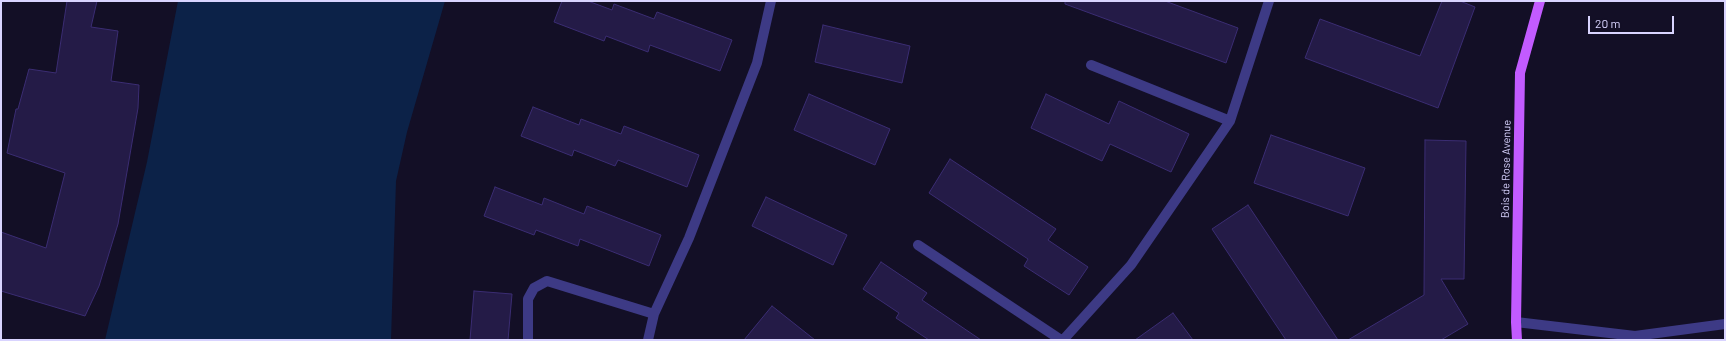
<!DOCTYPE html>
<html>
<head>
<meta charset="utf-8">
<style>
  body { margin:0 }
  #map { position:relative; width:1726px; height:341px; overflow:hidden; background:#130f26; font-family:Barlow,sans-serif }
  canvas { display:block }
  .frame { position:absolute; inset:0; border:2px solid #d9d4ff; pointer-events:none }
  .scale { position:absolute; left:1588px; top:16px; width:86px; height:18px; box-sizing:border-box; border:2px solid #d9d4ff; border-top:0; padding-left:5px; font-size:12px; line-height:14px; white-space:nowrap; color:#d9d4ff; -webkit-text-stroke:3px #130f26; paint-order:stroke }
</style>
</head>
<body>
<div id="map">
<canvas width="1726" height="341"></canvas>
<div class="frame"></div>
<div class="scale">20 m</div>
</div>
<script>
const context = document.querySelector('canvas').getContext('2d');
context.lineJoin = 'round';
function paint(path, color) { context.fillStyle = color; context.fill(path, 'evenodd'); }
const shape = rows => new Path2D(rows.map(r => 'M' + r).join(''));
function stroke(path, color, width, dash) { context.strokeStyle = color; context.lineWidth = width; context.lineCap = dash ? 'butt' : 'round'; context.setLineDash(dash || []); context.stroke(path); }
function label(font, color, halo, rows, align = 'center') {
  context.font = font + ' Barlow,sans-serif'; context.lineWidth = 3.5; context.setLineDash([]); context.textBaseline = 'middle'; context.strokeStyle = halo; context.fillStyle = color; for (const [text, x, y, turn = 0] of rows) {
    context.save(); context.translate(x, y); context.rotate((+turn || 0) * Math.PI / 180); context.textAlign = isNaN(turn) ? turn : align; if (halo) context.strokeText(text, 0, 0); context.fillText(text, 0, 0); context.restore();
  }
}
paint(shape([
  [178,1,445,1,407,132,396,181,391,340,105,340,147,162]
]), '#0c2248');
const building = shape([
  [67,1,97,1,91,27,118,31,111,81,139,85,138,108,118,224,99,286,85,316,1,291,1,232,46,248,65,173,7,153,16,109,18,109,29,69,56,73,67,1],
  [562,1,588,1,612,10,614,4,654,19,657,12,732,40,720,71,650,45,648,52,606,36,604,41,554,22,562,1],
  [1065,1,1165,1,1238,28,1226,63,1065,4,1065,1],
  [1442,1,1460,1,1475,7,1438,108,1305,58,1320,19,1420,56,1442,1],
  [823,25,910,46,902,83,815,62,823,25],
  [809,94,890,129,875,165,794,130,809,94],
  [1046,94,1109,124,1119,101,1189,134,1171,172,1110,144,1102,161,1031,128,1046,94],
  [533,107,579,125,581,119,621,134,624,126,699,155,687,187,618,160,615,166,574,150,572,156,521,136,533,107],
  [1271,135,1365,168,1348,216,1254,183,1271,135],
  [1425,140,1466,141,1464,279,1441,279,1468,324,1441,340,1348,340,1424,295,1425,140],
  [950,159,1056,229,1048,240,1088,267,1069,295,1024,266,1028,259,929,193,950,159],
  [495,187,542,205,544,198,584,214,587,206,661,235,649,266,580,239,578,246,536,230,534,235,484,216,495,187],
  [766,197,847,235,833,265,752,226,766,197],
  [1248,205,1338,340,1286,340,1212,229,1248,205],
  [881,262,927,293,922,300,981,340,929,340,896,318,899,313,863,289,881,262],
  [474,291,512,294,508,340,470,340,474,291],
  [772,306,815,340,744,340,772,306],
  [1173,313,1193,340,1135,340,1173,313]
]);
paint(building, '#241b47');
stroke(building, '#3b2d73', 1);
stroke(shape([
  [1091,65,1230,121],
  [918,245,1061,340],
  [1516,322,1635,336,1725,324],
  [528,340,528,299,534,288,547,281,654,314],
  [648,340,654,314,689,238,757,63,771,1],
  [1063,340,1131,265,1230,121,1269,1]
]), '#3d3a85', 10);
stroke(shape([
  [1517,340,1516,322,1520,73,1540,1]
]), '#c25bff', 10);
label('11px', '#d9d4ff', '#130f26', [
  ["Bois de Rose Avenue",1506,169,-89]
]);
</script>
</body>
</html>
